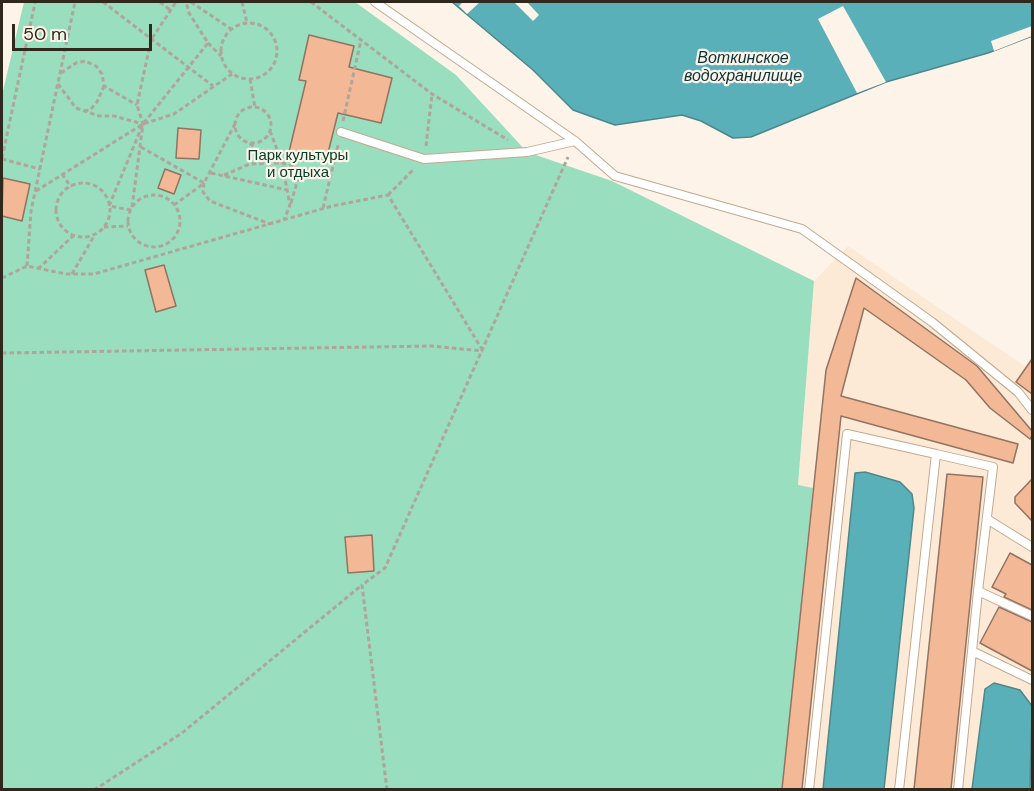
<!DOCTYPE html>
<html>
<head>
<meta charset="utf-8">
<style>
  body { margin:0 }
  #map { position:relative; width:1034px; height:791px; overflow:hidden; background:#fef3e8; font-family:"DM Sans",sans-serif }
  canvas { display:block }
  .frame { position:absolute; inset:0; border:3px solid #31281d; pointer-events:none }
  .scale { position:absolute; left:12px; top:24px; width:140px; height:27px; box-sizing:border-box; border:3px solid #31281d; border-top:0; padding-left:8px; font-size:18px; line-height:21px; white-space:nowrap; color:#31281d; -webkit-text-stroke:4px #fef3e8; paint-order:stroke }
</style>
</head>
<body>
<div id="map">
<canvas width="1034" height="791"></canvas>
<div class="frame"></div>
<div class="scale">50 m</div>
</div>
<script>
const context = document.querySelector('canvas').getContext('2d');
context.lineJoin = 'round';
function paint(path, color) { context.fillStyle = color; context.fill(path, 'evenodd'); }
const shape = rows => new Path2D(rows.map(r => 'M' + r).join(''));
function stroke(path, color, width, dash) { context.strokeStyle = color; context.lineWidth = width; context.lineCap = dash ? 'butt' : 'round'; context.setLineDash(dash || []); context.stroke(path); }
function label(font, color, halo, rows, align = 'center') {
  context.font = font + ' "DM Sans",sans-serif'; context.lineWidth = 4.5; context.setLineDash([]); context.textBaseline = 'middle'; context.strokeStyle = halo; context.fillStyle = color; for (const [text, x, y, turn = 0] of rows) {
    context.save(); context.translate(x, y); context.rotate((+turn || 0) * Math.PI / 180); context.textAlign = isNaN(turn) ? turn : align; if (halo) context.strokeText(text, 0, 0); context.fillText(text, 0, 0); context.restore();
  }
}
paint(shape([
  [848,246,1032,371,1032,706,1020,690,994,683,977,749,972,789,884,789,914,508,912,494,846,555,823,789,782,790,813,489,798,486,814,281]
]), '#fdead6');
paint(shape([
  [24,2,355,2,456,75,527,152,612,181,814,281,798,485,813,488,782,789,2,790,2,95]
]), '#99debe');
const water = shape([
  [452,2,1032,2,1032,36,988,53,886,82,751,137,733,138,701,121,682,115,615,125,573,110,533,70,452,2],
  [865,472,900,482,912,494,914,508,884,789,823,789,855,473,865,472],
  [994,683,1020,690,1032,706,1030,789,972,789,985,689,994,683]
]);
paint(water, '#5ab0b8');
stroke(water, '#4e878a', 1.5);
paint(shape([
  [463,2,480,2,467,14,459,6],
  [514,2,527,2,539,15,533,21],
  [843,6,886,82,857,93,818,19],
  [1032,26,1032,36,994,51,991,41]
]), '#fef3e8');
const building = shape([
  [309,35,354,46,349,67,392,78,381,123,338,113,326,161,289,152,306,81,299,80,309,35],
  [178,128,201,130,199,159,176,158,178,128],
  [165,169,181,175,174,194,158,188,165,169],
  [3,178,30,184,22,221,2,216,3,178],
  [164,265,176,306,156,312,145,270,164,265],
  [856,278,977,366,1032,431,1032,436,1030,439,990,408,966,380,864,308,841,396,1018,444,1013,463,841,416,802,789,782,789,826,370,856,278],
  [1032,359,1032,394,1016,382,1032,359],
  [947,474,983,477,951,789,914,789,947,474],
  [1032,479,1032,521,1015,503,1015,497,1032,479],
  [372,535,374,571,348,573,345,537,372,535],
  [1010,553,1032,565,1032,610,1004,597,1006,594,992,587,1010,553],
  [999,607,1032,622,1032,671,980,643,999,607]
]);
paint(building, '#f3b895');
stroke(building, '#917361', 1.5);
const service = shape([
  [375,2,575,141,615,176,802,229,932,322,1018,392,1032,410],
  [341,132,424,159,527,152,575,141],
  [987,519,1032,547],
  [1032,616,978,591,972,651,1032,680],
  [809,790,847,434,936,454],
  [899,790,936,454,993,467,978,591],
  [958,790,972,651]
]);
stroke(service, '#c2a990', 10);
stroke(shape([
  [103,2,213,86],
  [160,2,170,10],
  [191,2,231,29],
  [242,2,247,23],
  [311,2,432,94,508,140],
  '221 51a28 28 0 1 1 56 0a28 28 0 1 1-56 0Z',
  [208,43,221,56],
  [61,73,76,63,85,61,96,66,102,74,104,86,137,105],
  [250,79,255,108],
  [58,84,76,108,99,116,114,116,143,124],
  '235 125a18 18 0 1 1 36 0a18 18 0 1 1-36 0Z',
  [84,111,90,110,97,102,104,86],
  [343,121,361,40],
  [270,131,282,163,290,205,284,220],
  [250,143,268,164],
  [426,146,432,94],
  [141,147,204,183,235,124],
  [2,158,35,3],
  [2,159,40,169],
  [211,173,287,190],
  [62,174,71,187],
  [224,175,250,164,282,163,330,178],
  [204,183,203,192,210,201,270,224],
  '56 210a27 27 0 1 1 54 0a27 27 0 1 1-54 0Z',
  [36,191,143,124,175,84,208,43,189,13,186,2],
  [388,195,414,169],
  '128 221a26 26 0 1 1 52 0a26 26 0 1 1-52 0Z',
  [291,203,301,168],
  [174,205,203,184],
  [132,207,143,124,137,105,151,40,176,2],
  [323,208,338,145],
  [131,210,109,206,143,124,174,114,232,74],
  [104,227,128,226],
  [27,266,31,211,75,2],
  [38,269,74,235],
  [72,274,94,236],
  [2,278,27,266,66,274,94,274,332,206,388,195,483,351],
  [2,353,431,346,483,351],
  [94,790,182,733,362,585],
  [387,790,362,585,385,568,568,157]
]), '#afa59a', 3, [4.5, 3]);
stroke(service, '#fff', 8);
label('15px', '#04402c', '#fef3e8', [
  ["Парк культуры",298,156],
  ["и отдыха",298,173]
]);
label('italic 16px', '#0b3539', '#fef3e8', [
  ["Воткинское",743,59],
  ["водохранилище",743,77]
]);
</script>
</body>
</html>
